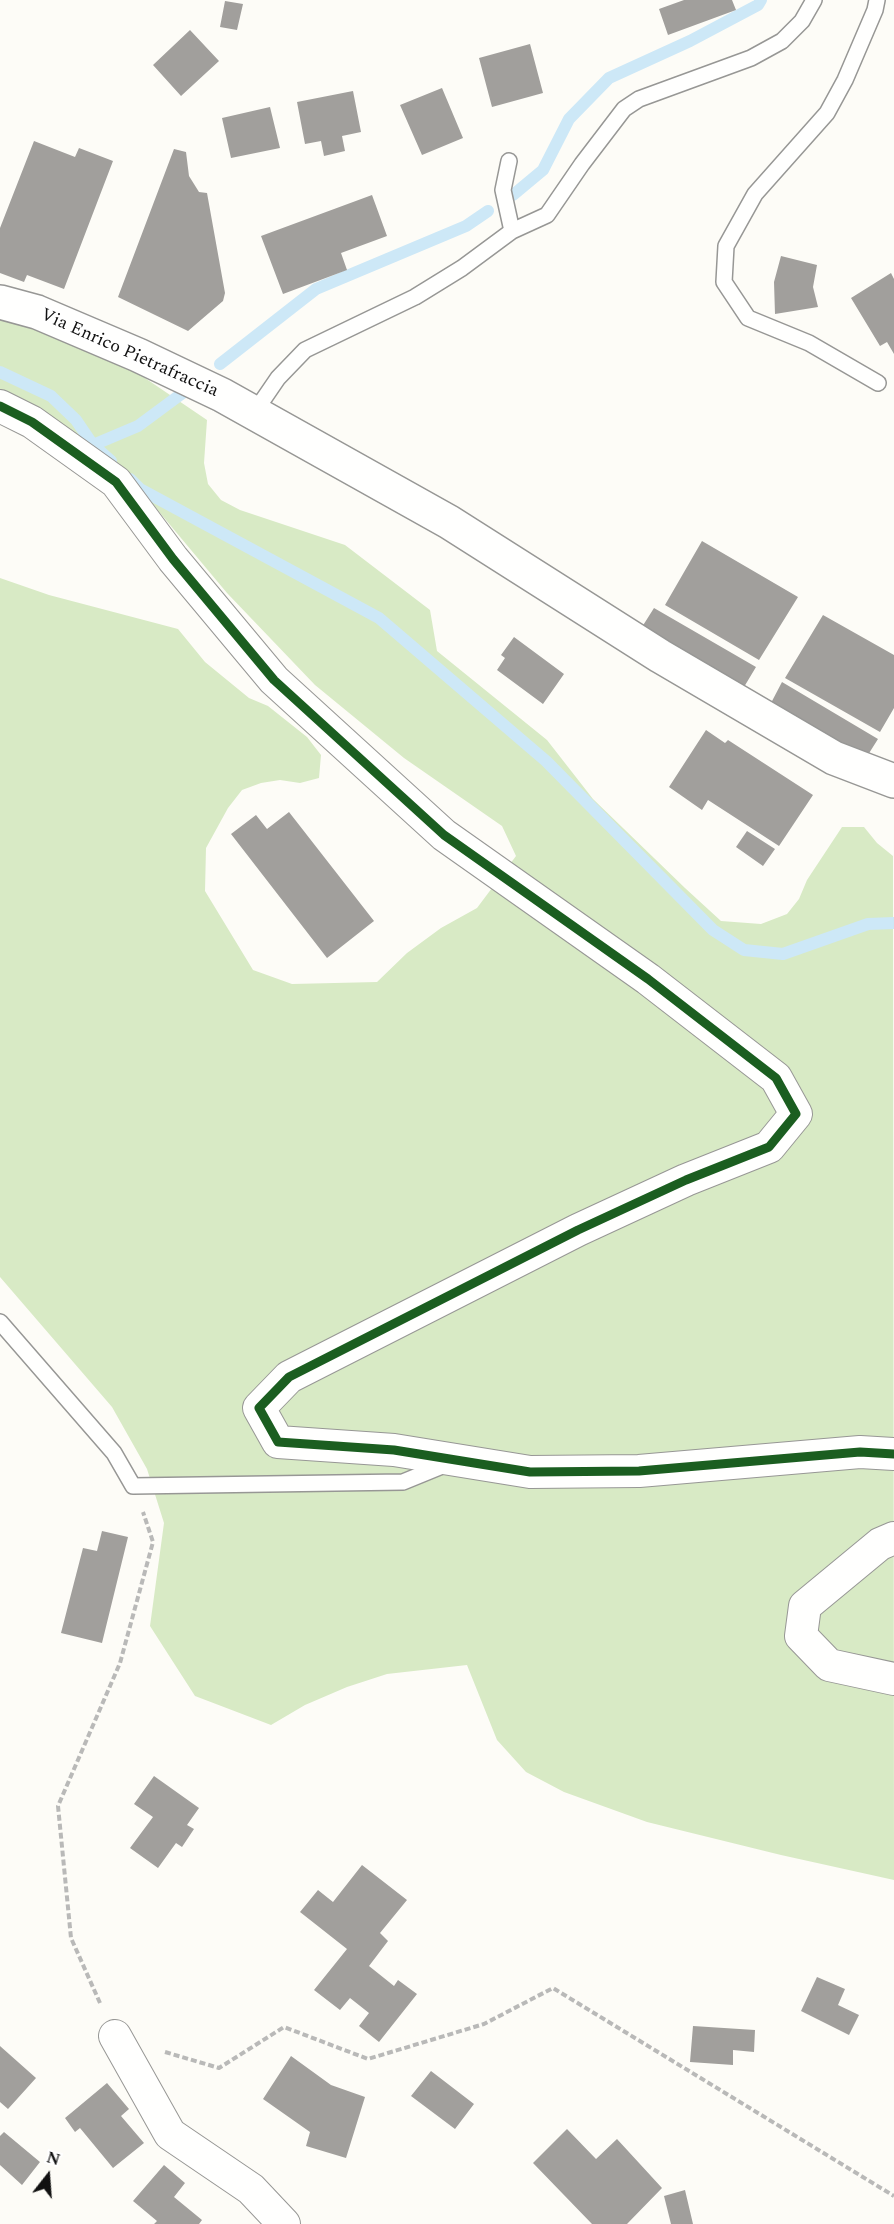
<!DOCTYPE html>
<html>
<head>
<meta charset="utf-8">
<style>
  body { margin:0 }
  #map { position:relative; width:894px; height:2224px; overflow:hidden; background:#fdfcf7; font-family:Spectral,serif }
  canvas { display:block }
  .north { position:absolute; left:18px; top:2146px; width:60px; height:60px; -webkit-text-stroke:4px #fff; paint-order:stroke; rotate:17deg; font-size:16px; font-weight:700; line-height:24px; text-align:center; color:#111 }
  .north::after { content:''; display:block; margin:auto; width:21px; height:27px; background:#111; clip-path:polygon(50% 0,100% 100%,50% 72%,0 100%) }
</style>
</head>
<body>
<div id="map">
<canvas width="894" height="2224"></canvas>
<div class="north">N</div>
</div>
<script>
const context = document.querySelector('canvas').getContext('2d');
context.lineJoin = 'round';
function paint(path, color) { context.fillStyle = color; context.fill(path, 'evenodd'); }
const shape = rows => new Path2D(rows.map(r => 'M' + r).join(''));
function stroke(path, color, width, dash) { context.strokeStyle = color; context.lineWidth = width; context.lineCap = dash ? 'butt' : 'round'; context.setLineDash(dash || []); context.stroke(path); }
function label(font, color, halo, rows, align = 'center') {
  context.font = font + ' Spectral,serif'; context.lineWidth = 6; context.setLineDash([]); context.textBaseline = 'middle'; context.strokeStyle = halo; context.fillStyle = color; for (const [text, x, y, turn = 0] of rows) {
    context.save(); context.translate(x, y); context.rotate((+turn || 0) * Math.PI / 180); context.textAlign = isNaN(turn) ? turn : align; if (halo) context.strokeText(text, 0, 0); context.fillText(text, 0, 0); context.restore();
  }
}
paint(shape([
  [0,317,30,326,139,374,207,420,204,463,208,484,221,500,240,510,345,545,430,610,437,651,547,740,593,799,685,888,721,921,761,924,787,914,799,899,807,880,842,827,864,827,877,843,893,856,894,1880,781,1855,647,1822,564,1792,526,1772,497,1740,467,1665,387,1674,347,1687,305,1705,271,1725,195,1696,150,1626,164,1523,147,1469,112,1407,0,1277,0,578,49,595,178,629,205,662,249,698,268,706,307,737,321,755,319,778,300,783,280,780,261,783,242,790,228,808,206,848,205,891,253,970,292,984,377,982,407,953,441,928,477,908,516,856,502,826,404,758,315,685,227,593,150,501,67,428,0,390]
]), '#d8eac5');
stroke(shape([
  [513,195,543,170,569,119,609,78,690,41,758,5,761,0],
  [220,364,316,289,466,226,488,211],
  [0,372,51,396,76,420,93,445,111,461],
  [93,445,138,426,188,389],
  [130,479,140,489,379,618,546,761,713,930,744,950,783,954,868,924,894,923]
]), '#cde8f7', 12);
paint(shape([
  [684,0,732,0,736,10,668,35,659,9],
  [225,1,243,4,237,30,220,27],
  [190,30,219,61,181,96,153,65],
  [530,44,543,93,492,107,479,58],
  [442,88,463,138,422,155,400,105],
  [353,91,361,132,342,136,345,151,324,156,321,141,305,144,297,102],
  [270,107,280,148,231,158,222,118],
  [34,141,75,157,79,148,113,161,64,289,27,275,24,282,0,273,0,228],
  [174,149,186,152,189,176,199,192,207,193,225,293,223,301,188,331,118,297],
  [372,195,387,236,341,253,347,270,283,294,261,236],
  [781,256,817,265,813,287,818,307,775,314,774,282],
  [891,273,894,279,894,354,887,342,880,346,851,298],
  [702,541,798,597,759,660,665,605],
  [654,608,756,667,744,687,642,627],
  [823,615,894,655,894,708,880,732,785,678],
  [514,637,564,674,543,704,497,670,505,658,501,655],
  [782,682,878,739,866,758,771,703],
  [706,730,725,743,728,740,813,795,779,846,708,800,702,810,669,787],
  [289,812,374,921,327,958,231,834,256,815,267,829],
  [747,831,775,849,763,866,736,847],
  [102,1531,128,1537,102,1643,61,1633,83,1548,97,1551],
  [154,1776,199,1808,187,1825,194,1829,182,1847,176,1843,158,1868,130,1848,153,1817,134,1804],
  [362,1865,407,1900,380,1933,388,1941,369,1966,394,1986,398,1980,417,1994,379,2042,359,2026,369,2013,350,1998,340,2010,314,1990,347,1949,300,1912,318,1890,333,1902],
  [817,1977,845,1989,838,2005,859,2015,849,2035,801,2011],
  [693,2026,755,2030,754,2052,733,2050,733,2065,690,2062],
  [0,2046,36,2078,8,2109,0,2102],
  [291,2056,331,2085,365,2097,346,2158,306,2146,310,2132,263,2099],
  [431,2071,474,2104,455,2129,411,2096],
  [107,2083,129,2109,121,2116,144,2143,113,2168,80,2128,75,2132,65,2118],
  [567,2129,596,2159,617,2139,662,2188,627,2224,592,2224,533,2163],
  [4,2132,40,2162,22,2185,0,2165,0,2136],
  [164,2165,185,2183,174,2197,202,2220,199,2224,154,2224,157,2221,133,2201],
  [685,2190,693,2224,671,2224,664,2196]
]), '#a19f9c');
const service = shape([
  [877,0,875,10,845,80,827,113,755,194,726,246,724,282,748,318,809,343,878,383],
  [509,161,503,190,512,231],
  [254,413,278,378,305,350,415,297,462,268,512,231,547,215,582,164,624,109,639,99,751,58,782,41,802,21,814,0],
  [0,1322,114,1453,133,1486,403,1482,447,1464]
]);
const minor = shape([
  [0,406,32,422,116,482,173,559,274,680,444,835,648,979,776,1078,796,1114,769,1147,686,1180,578,1230,289,1377,259,1408,278,1442,394,1450,530,1472,639,1471,860,1452,894,1454],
  [894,1538,880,1544,805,1606,801,1636,829,1665,894,1679],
  [115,2036,170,2134,251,2189,284,2224]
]);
const tertiary = shape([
  [0,302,37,312,138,355,222,395,449,522,660,656,834,758,894,781]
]);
stroke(service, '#979795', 18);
stroke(minor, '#979795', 34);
stroke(tertiary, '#979795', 36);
stroke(shape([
  [100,2003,71,1938,58,1806,120,1663,153,1542,143,1512],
  [165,2052,219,2068,284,2027,368,2059,484,2024,553,1988,894,2196]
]), '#b9b9b8', 4, [6, 3]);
stroke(service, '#fffffe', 15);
stroke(minor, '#fffffe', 32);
stroke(tertiary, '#fffffe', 33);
stroke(shape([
  [0,406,32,422,116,482,173,559,274,680,444,835,648,979,776,1078,796,1114,769,1147,686,1180,578,1230,289,1377,259,1408,278,1442,394,1450,530,1472,639,1471,860,1452,894,1454]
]), '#1b5e20', 9);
label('18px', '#111', '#fff', [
  ["Via Enrico Pietrafraccia",129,354,24]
]);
</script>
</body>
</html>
